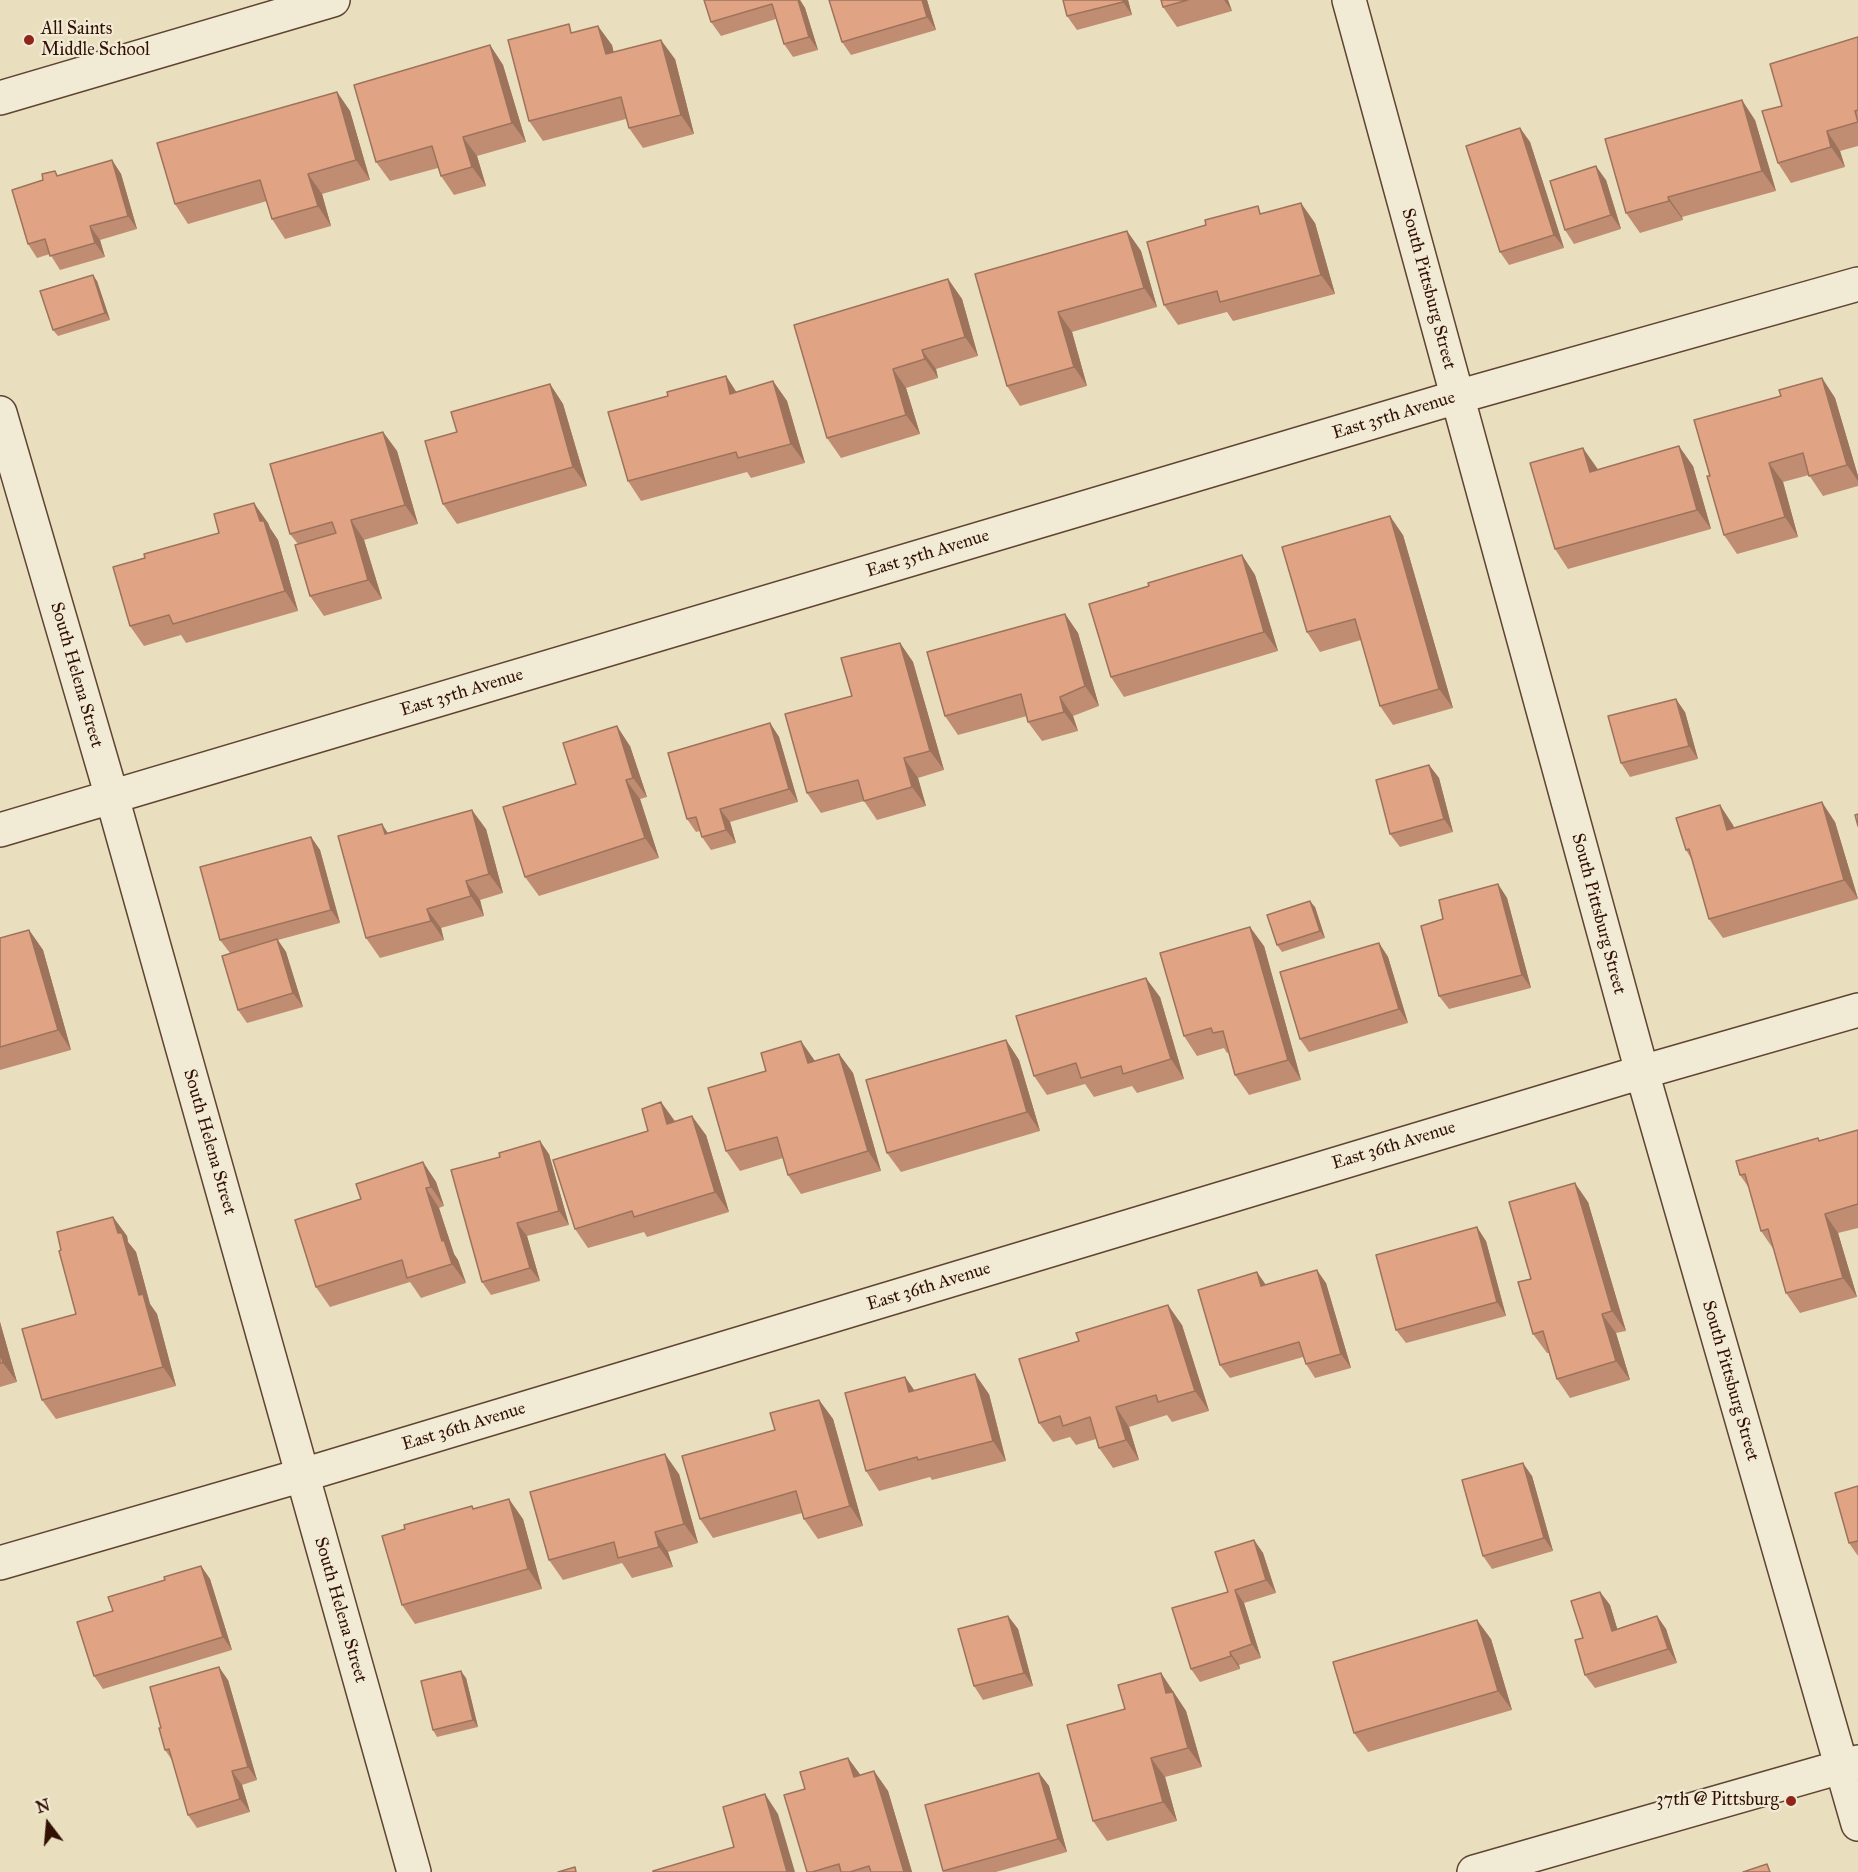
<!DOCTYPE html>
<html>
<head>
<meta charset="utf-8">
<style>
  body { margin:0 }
  #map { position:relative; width:1858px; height:1872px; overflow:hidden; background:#e9dfbe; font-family:"IM FELL Great Primer",serif }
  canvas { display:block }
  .north { position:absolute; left:18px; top:1794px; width:60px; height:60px; -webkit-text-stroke:4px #f1ead5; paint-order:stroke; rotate:344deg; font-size:16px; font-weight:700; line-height:24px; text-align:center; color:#321104 }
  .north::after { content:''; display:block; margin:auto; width:21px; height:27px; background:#321104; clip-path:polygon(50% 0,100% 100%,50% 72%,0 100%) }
</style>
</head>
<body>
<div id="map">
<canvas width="1858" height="1872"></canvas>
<div class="north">N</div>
</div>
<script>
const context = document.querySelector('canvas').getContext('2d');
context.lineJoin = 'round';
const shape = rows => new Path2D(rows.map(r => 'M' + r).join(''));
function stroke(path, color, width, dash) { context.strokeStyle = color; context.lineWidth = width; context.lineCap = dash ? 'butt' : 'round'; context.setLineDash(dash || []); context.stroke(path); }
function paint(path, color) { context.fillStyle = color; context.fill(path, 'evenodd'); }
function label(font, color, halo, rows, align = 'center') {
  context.font = font + ' "IM FELL Great Primer",serif'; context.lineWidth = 4.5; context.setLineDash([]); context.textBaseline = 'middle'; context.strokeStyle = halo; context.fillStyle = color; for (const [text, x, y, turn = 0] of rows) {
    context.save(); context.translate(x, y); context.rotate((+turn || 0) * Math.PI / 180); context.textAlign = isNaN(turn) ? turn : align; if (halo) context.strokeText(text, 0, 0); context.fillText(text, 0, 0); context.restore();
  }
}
const minor = shape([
  [1349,0,1642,1072,1858,1824],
  [0,98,333,0],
  [0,413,112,797,414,1872],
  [0,830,1457,397,1858,284],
  [0,1563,303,1475,1642,1072,1858,1010],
  [1474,1872,1858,1762]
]);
stroke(minor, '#604432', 36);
stroke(minor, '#f1ead5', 33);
paint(shape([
  [704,0,800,0,805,8,818,50,793,57,784,44,776,19,721,36,711,22],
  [829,0,927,0,936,30,851,55,842,42],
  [1128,0,1132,15,1077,30,1067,16],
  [1161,0,1228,0,1232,11,1177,27,1163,7],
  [574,32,612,45,613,52,675,59,694,134,643,148,629,128,626,119,543,141,529,121],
  [1858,37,1858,146,1840,151,1845,167,1791,183,1778,163,1782,106],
  [490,45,503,65,526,142,477,156,486,186,454,195,441,176,438,168,390,181,376,162],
  [337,92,350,111,370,180,322,194,331,226,285,239,272,219,267,201,188,224,175,204],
  [1755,120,1776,191,1682,217,1683,220,1640,233,1626,213],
  [1520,128,1530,142,1564,248,1509,265,1500,252],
  [112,160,121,174,137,229,100,240,105,257,60,270,50,254,37,258,28,244,43,180,55,171,58,176],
  [1606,180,1621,229,1574,244,1565,230],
  [1263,213,1315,223,1335,294,1233,321,1227,312,1178,325,1164,305],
  [1127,231,1141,251,1157,307,1072,332,1087,386,1020,406,1007,386,975,274],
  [948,279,962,299,978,356,936,369,938,378,906,388,920,434,841,458,827,438],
  [97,281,110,320,58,336,53,330],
  [726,376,736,392,773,381,787,401,805,463,751,478,747,472,641,501,628,481,668,396],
  [1822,378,1835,398,1858,476,1858,486,1823,496,1809,475,1783,482,1798,537,1737,554,1724,535,1710,476,1781,396],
  [550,384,563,404,587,486,457,524,443,504,457,432],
  [383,432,397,451,418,524,364,540,382,599,324,616,310,596,298,544,290,534],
  [1693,466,1711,529,1568,569,1555,549,1597,468,1598,470],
  [268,523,270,528,278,540,298,611,186,643,181,635,144,646,130,626],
  [1403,535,1453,708,1393,725,1380,706,1361,640,1320,652,1307,632],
  [1242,555,1255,575,1278,651,1124,697,1111,677,1149,586],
  [1065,614,1078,633,1099,706,1073,716,1078,731,1042,741,1028,722,1027,716,958,735,945,716],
  [900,643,913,662,944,770,918,778,926,806,877,820,864,801,821,813,807,793,852,696],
  [1685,712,1698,759,1630,777,1621,763],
  [770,723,779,737,798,802,730,822,736,843,711,850,702,837,700,831,696,832,687,819],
  [630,746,647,797,640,799,659,858,539,896,525,877,576,784],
  [1429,765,1439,778,1453,832,1400,847,1390,834],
  [1835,822,1858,899,1723,938,1709,919,1692,860,1686,850,1733,825,1734,828],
  [486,829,503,893,480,900,484,916,441,928,444,940,380,958,366,938,388,833],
  [311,837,320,850,340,923,278,940,286,952,303,1007,247,1023,238,1010,230,953,220,940],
  [1498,884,1507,898,1531,988,1449,1009,1439,996,1443,919],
  [1315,907,1325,938,1282,952,1277,945],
  [29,930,43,950,71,1050,0,1070,0,938],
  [1379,943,1388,957,1408,1023,1309,1052,1300,1039],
  [1264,946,1301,1080,1249,1095,1235,1075,1229,1052,1227,1053,1224,1048,1197,1056,1184,1036],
  [1160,997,1184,1079,1137,1093,1132,1086,1094,1097,1085,1084,1047,1095,1034,1076],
  [1006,1040,1019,1060,1040,1131,901,1172,887,1153],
  [839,1054,853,1073,881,1171,801,1194,788,1175,783,1158,740,1171,726,1151,815,1061],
  [661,1102,675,1121,706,1135,729,1212,647,1237,644,1232,588,1248,575,1229,648,1131],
  [1858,1130,1858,1228,1838,1233,1857,1297,1800,1313,1786,1293,1774,1250,1761,1231,1749,1188,1740,1175,1820,1141],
  [549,1154,569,1225,527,1236,540,1281,491,1295,482,1282],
  [423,1162,436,1182,444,1206,439,1208,454,1254,458,1260,466,1283,421,1298,410,1282,330,1307,316,1287,361,1199],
  [1588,1202,1626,1331,1616,1333,1630,1380,1570,1398,1557,1379,1549,1353,1547,1353,1533,1334,1531,1279],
  [113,1217,127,1236,128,1242,136,1252,150,1304,157,1314,176,1386,56,1419,42,1400,76,1314,61,1250],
  [1486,1241,1506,1316,1406,1343,1396,1330],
  [1326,1283,1351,1368,1315,1378,1306,1364,1303,1357,1230,1378,1220,1365,1266,1285],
  [0,1322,17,1382,0,1387],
  [1182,1325,1209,1411,1172,1422,1167,1415,1129,1427,1139,1460,1113,1468,1099,1448,1096,1439,1076,1445,1070,1437,1053,1442,1039,1423],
  [905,1377,914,1390,989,1394,1006,1461,932,1480,930,1477,879,1491,866,1471],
  [819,1400,833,1419,863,1526,818,1539,804,1519,802,1513,713,1538,700,1519,775,1430],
  [679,1474,698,1543,668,1552,673,1567,632,1578,622,1563,563,1580,549,1560],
  [1532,1476,1553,1551,1492,1569,1483,1556],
  [1858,1486,1858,1556,1849,1543],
  [472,1506,474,1509,523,1519,542,1589,415,1624,402,1605,405,1529],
  [1254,1540,1263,1553,1276,1593,1244,1603,1261,1658,1239,1665,1240,1669,1200,1682,1191,1669,1228,1592],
  [201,1566,210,1579,232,1650,103,1689,94,1676,113,1611,165,1580],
  [1600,1592,1610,1605,1617,1629,1657,1616,1666,1629,1677,1663,1595,1688,1585,1675,1583,1638],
  [1008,1616,1018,1629,1033,1686,983,1700,974,1686],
  [1491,1639,1512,1710,1368,1752,1354,1733],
  [1161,1673,1186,1711,1202,1767,1165,1777,1177,1821,1107,1841,1093,1821,1125,1709],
  [466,1678,478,1727,437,1737,433,1730],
  [228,1680,257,1780,242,1785,250,1812,197,1828,188,1815,172,1760,165,1750,161,1728],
  [848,1758,860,1775,874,1771,888,1791,912,1872,807,1872,805,1789],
  [1039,1773,1049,1786,1067,1852,996,1872,944,1872,943,1871]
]), '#c18d72');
paint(shape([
  [798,0,800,0,805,8,818,50,809,37],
  [922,0,927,0,936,30,927,17],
  [1123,0,1128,0,1132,15,1123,2],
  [1224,0,1228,0,1232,11],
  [598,26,612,45,619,74,606,54],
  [661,40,675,59,694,134,681,115],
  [490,45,503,65,526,142,512,123],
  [337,92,350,111,370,180,356,160],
  [1742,100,1755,120,1776,191,1762,171],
  [1520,128,1530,142,1564,248,1554,235],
  [1827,131,1840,151,1845,167,1831,147],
  [463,137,477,156,486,186,472,167],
  [112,160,121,174,137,229,128,216],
  [1596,166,1606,180,1621,229,1611,215],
  [308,174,322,194,331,226,318,206],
  [1668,197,1682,217,1683,220,1669,201],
  [1301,203,1315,223,1335,294,1321,275],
  [90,226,100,240,105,257,95,243],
  [1127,231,1141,251,1157,307,1144,288],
  [93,275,97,281,110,320,105,313],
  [948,279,962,299,978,356,965,337],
  [1058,312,1072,332,1087,386,1074,367],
  [922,350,936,369,938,378,925,359],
  [893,369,906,388,920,434,906,415],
  [726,376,739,396,730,394],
  [1822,378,1835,398,1858,476,1858,481,1847,465],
  [773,381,787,401,805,463,791,444],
  [550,384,563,404,587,486,573,467],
  [383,432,397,451,418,524,405,505],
  [1679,446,1693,466,1711,529,1697,510],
  [1583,448,1597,468,1604,491,1590,472],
  [1769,463,1783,482,1798,537,1785,517],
  [254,503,268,523,270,528,278,540,298,611,285,591,260,521],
  [1390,516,1403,535,1453,708,1439,689],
  [351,520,364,540,382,599,368,580],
  [1242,555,1255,575,1278,651,1264,632],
  [1065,614,1078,633,1099,706,1085,686],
  [900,643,913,662,944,770,930,751],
  [1060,697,1073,716,1078,731,1064,712],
  [1676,699,1685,712,1698,759,1689,746],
  [770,723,779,737,798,802,789,789],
  [617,726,630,746,647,797,633,778],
  [904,758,918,778,926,806,912,787],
  [1429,765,1439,778,1453,832,1444,819],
  [626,780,640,799,659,858,645,838],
  [1822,802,1835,822,1858,899,1844,880],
  [1720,805,1733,825,1740,849,1727,830],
  [720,809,730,822,736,843,726,830],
  [472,810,486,829,503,893,489,874],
  [382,824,395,844,385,834],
  [311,837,320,850,340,923,331,910],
  [466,881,480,900,484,916,471,896],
  [1498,884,1507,898,1531,988,1522,975],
  [1310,901,1315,907,1325,938,1320,931],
  [427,909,441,928,444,940,431,921],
  [1250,927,1264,946,1301,1080,1288,1060],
  [29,930,43,950,71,1050,58,1030],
  [277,939,286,952,303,1007,293,993],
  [1379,943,1388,957,1408,1023,1399,1009],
  [1146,978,1160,997,1184,1079,1171,1059],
  [1006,1040,1019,1060,1040,1131,1027,1112],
  [801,1041,815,1061,822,1083,808,1063],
  [839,1054,853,1073,881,1171,868,1151],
  [661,1102,675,1122,667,1124],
  [692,1116,706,1135,729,1212,715,1192],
  [540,1141,549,1154,569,1225,559,1211],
  [423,1162,436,1182,444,1206,431,1187],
  [1575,1183,1588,1202,1626,1331,1612,1311],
  [426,1188,439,1208,454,1254,458,1260,466,1283,452,1264,442,1241],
  [1825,1214,1838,1233,1857,1297,1843,1278],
  [113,1217,127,1236,128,1242,136,1252,150,1304,157,1314,176,1386,163,1367],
  [517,1223,527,1236,540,1281,530,1268],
  [1477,1227,1486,1241,1506,1316,1497,1302],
  [1317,1270,1326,1283,1351,1368,1341,1354],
  [1257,1272,1266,1285,1261,1286],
  [1168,1305,1182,1325,1209,1411,1195,1391],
  [1602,1314,1616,1333,1630,1380,1616,1361],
  [0,1322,17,1382,3,1363,0,1351],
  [975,1374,989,1394,1006,1461,993,1441],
  [905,1377,919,1397,909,1392],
  [819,1400,833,1419,863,1526,850,1506],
  [1116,1407,1129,1427,1139,1460,1126,1440],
  [665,1454,679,1474,698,1543,684,1524],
  [1523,1463,1532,1476,1553,1551,1544,1538],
  [509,1499,523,1519,542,1589,528,1569],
  [655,1532,668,1552,673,1567,659,1547],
  [1254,1540,1263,1553,1276,1593,1266,1580],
  [201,1566,210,1579,232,1650,223,1637],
  [1235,1590,1244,1603,1261,1658,1252,1644],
  [1600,1592,1610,1605,1622,1644,1612,1631],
  [1008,1616,1018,1629,1033,1686,1024,1673],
  [1657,1616,1666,1629,1677,1663,1668,1649],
  [1477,1620,1491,1639,1512,1710,1498,1691],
  [1230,1652,1239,1665,1240,1669,1231,1656],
  [219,1667,228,1680,257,1780,248,1767],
  [461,1671,466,1678,478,1727,473,1720],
  [1161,1673,1186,1711,1202,1767,1188,1748,1166,1693],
  [848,1758,862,1777,854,1777],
  [1151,1758,1165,1777,1177,1821,1163,1802],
  [232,1771,242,1785,250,1812,240,1799],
  [874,1771,888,1791,912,1872,904,1872],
  [1039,1773,1049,1786,1067,1852,1058,1839],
  [765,1794,778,1814,795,1872,787,1872]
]), '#9d735c');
const building = shape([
  [704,0,798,0,809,37,784,44,772,4,711,22,704,0],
  [829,0,922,0,927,17,842,42,829,0],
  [1063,0,1123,0,1123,2,1067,16,1063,0],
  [1161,0,1188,0,1163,7,1161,0],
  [569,24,571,33,598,26,606,54,661,40,681,115,629,128,621,97,529,121,508,40,569,24],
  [1858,37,1858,110,1855,111,1858,122,1827,131,1831,147,1778,163,1762,111,1782,106,1770,64,1858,37],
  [490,45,512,123,463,137,472,167,441,176,432,146,376,162,354,85,490,45],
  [337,92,356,160,308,174,318,206,272,219,260,180,175,204,157,143,337,92],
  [1742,100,1762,171,1668,197,1669,201,1626,213,1605,139,1742,100],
  [1520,128,1554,235,1500,252,1466,146,1520,128],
  [112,160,128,216,90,226,95,243,50,256,45,239,28,244,12,190,43,180,42,174,55,171,57,176,112,160],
  [1596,166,1611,215,1565,230,1550,181,1596,166],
  [1301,203,1321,275,1220,302,1217,291,1164,305,1147,242,1206,225,1205,220,1258,206,1260,214,1301,203],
  [1127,231,1144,288,1058,312,1074,367,1007,386,975,274,1127,231],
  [93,275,105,313,53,330,40,291,93,275],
  [948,279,965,337,922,350,925,359,893,369,906,415,827,438,794,325,948,279],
  [726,376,730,394,773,381,791,444,738,458,736,452,628,481,608,412,668,396,667,392,726,376],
  [1822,378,1847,465,1809,476,1803,453,1769,463,1785,517,1724,535,1707,476,1710,476,1694,420,1781,396,1779,390,1822,378],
  [550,384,573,467,443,504,425,441,457,432,451,412,550,384],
  [383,432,405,505,351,520,368,580,310,596,295,545,336,533,332,522,290,534,270,464,383,432],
  [1679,446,1697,510,1555,549,1530,463,1583,448,1590,472,1679,446],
  [254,503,260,521,264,521,285,591,173,624,169,615,130,626,113,567,145,558,144,554,219,533,214,514,254,503],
  [1390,516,1439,689,1380,706,1355,619,1307,632,1282,547,1390,516],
  [1242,555,1264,632,1111,677,1089,604,1149,586,1148,583,1242,555],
  [1065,614,1085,686,1060,697,1064,712,1028,722,1021,694,945,716,927,652,1065,614],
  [900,643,930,751,904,758,912,787,864,801,858,780,807,793,785,714,852,696,841,658,900,643],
  [1676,699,1689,746,1621,763,1608,716,1676,699],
  [770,723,789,789,720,809,726,830,702,837,696,817,687,819,668,753,770,723],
  [617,726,633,778,626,780,645,838,525,877,503,807,576,784,563,743,617,726],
  [1429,765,1444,819,1390,834,1376,780,1429,765],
  [1822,802,1844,880,1709,919,1689,849,1686,850,1676,818,1720,805,1727,830,1822,802],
  [472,810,489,874,466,881,471,896,427,909,431,921,366,938,338,836,382,824,385,834,472,810],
  [1858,814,1858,826,1855,815,1858,814],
  [311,837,331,910,220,940,200,867,311,837],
  [1498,884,1522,975,1439,996,1421,926,1443,919,1439,900,1498,884],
  [1310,901,1320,931,1277,945,1267,915,1310,901],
  [1250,927,1288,1060,1235,1075,1223,1031,1213,1033,1211,1028,1184,1036,1160,953,1250,927],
  [29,930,58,1030,0,1047,0,938,29,930],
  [277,939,293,993,238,1010,222,956,277,939],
  [1379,943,1399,1009,1300,1039,1280,972,1379,943],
  [1146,978,1171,1059,1123,1074,1121,1066,1081,1078,1076,1063,1034,1076,1016,1016,1146,978],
  [1006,1040,1027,1112,887,1153,866,1080,1006,1040],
  [801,1041,808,1063,839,1054,868,1151,788,1175,777,1137,726,1151,708,1088,766,1071,761,1053,801,1041],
  [661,1102,667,1124,692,1116,715,1192,634,1217,632,1211,575,1229,553,1160,648,1131,642,1109,661,1102],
  [1858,1130,1858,1204,1825,1214,1843,1278,1786,1293,1768,1229,1761,1231,1745,1174,1740,1175,1736,1161,1818,1138,1819,1141,1858,1130],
  [540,1141,559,1211,517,1223,530,1268,482,1282,451,1170,500,1157,499,1153,540,1141],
  [423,1162,431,1187,426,1188,442,1241,444,1240,452,1264,407,1278,402,1260,316,1287,295,1220,361,1199,356,1184,423,1162],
  [1575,1183,1612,1311,1602,1314,1616,1361,1557,1379,1543,1331,1533,1334,1518,1282,1531,1279,1509,1202,1575,1183],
  [113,1217,118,1233,122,1233,139,1295,143,1294,163,1367,42,1400,22,1329,76,1314,59,1251,61,1250,57,1232,113,1217],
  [1477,1227,1497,1302,1396,1330,1376,1255,1477,1227],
  [1317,1270,1341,1354,1306,1364,1299,1342,1220,1365,1198,1290,1257,1272,1261,1286,1317,1270],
  [1168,1305,1195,1391,1158,1402,1156,1395,1116,1407,1126,1440,1099,1448,1090,1417,1063,1426,1060,1416,1039,1423,1019,1359,1079,1341,1076,1333,1168,1305],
  [0,1351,3,1363,0,1363,0,1351],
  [975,1374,993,1441,918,1460,917,1457,866,1471,845,1393,905,1377,909,1392,975,1374],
  [819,1400,850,1506,804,1519,796,1491,700,1519,682,1456,775,1430,770,1413,819,1400],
  [665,1454,684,1524,655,1532,659,1547,618,1558,614,1542,549,1560,530,1492,665,1454],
  [1523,1463,1544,1538,1483,1556,1462,1480,1523,1463],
  [1858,1486,1858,1541,1849,1543,1835,1493,1858,1486],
  [509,1499,528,1569,402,1605,382,1536,405,1529,404,1525,472,1506,473,1509,509,1499],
  [1254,1540,1266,1580,1235,1590,1252,1644,1230,1652,1231,1656,1191,1669,1172,1608,1228,1592,1215,1552,1254,1540],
  [201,1566,223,1637,94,1676,77,1622,113,1611,108,1597,165,1580,164,1577,201,1566],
  [1600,1592,1612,1631,1657,1616,1668,1649,1585,1675,1575,1640,1583,1638,1571,1601,1600,1592],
  [1008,1616,1024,1673,974,1686,958,1629,1008,1616],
  [1477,1620,1498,1691,1354,1733,1333,1662,1477,1620],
  [219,1667,248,1767,232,1771,240,1799,188,1815,169,1749,165,1750,159,1728,161,1728,150,1687,219,1667],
  [461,1671,473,1720,433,1730,421,1681,461,1671],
  [1161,1673,1166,1693,1173,1692,1188,1748,1151,1758,1163,1802,1093,1821,1067,1725,1125,1709,1118,1685,1161,1673],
  [848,1758,854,1777,874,1771,904,1872,871,1872,869,1866,850,1872,841,1872,839,1864,812,1872,807,1872,784,1795,805,1789,800,1772,848,1758],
  [1039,1773,1058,1839,943,1871,925,1805,1039,1773],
  [765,1794,787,1872,653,1872,653,1871,734,1847,723,1807,765,1794],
  [1767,1864,1770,1872,1743,1872,1767,1864],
  [575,1867,576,1872,558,1872,575,1867]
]);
paint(building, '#e0a484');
stroke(building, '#9d735c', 1.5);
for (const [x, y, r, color] of [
  [29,40,6,"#8f2418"],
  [1791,1801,6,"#8f2418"]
]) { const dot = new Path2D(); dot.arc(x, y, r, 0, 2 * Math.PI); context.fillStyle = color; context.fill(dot); stroke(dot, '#f1ead5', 2); }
label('18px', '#321104', '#f1ead5', [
  ["All Saints",41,30],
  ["Middle School",41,51],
  ["37th @ Pittsburg",1779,1801,"right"]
], 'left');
label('18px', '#321104', '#f1ead5', [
  ["South Pittsburg Street",1428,289,75],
  ["East 35th Avenue",1394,416,-17],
  ["East 35th Avenue",928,554,-17],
  ["South Helena Street",76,675,74],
  ["East 35th Avenue",462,693,-17],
  ["South Pittsburg Street",1598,914,75],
  ["South Helena Street",209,1142,74],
  ["East 36th Avenue",1394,1146,-17],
  ["East 36th Avenue",929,1287,-17],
  ["South Pittsburg Street",1730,1381,74],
  ["East 36th Avenue",464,1427,-17],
  ["South Helena Street",340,1610,74]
]);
</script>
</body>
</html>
